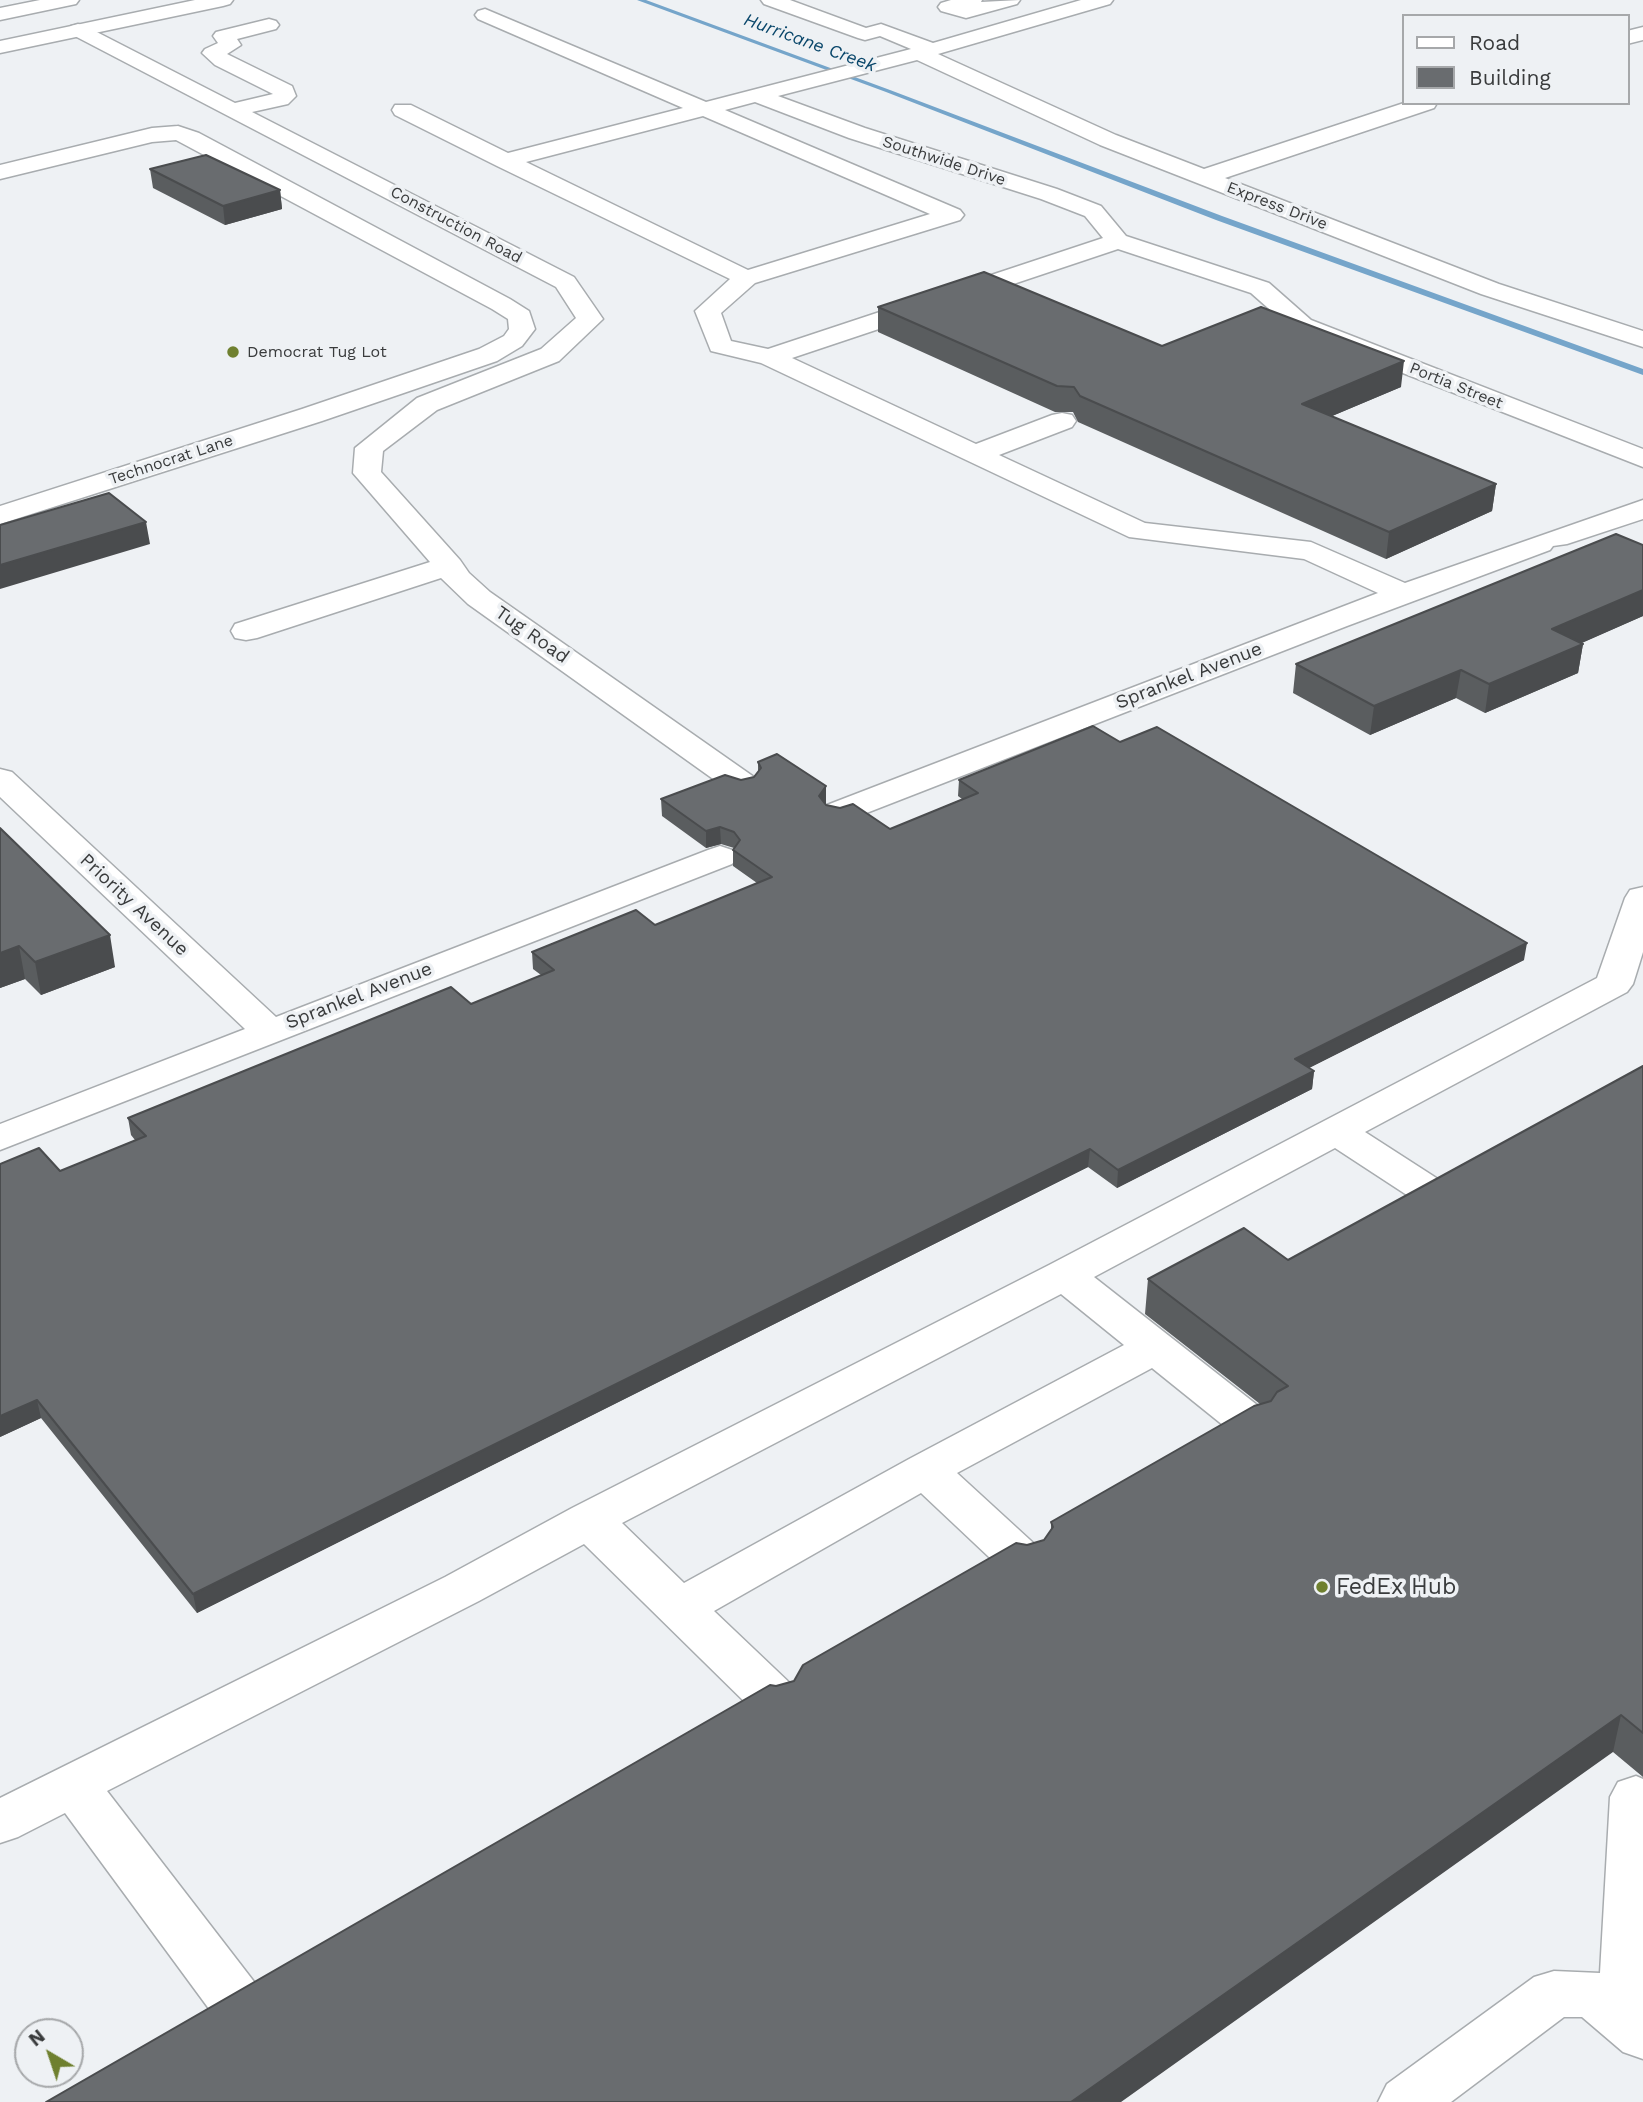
<!DOCTYPE html>
<html>
<head>
<meta charset="utf-8">
<style>
  body { margin:0 }
  #map { position:relative; width:1643px; height:2102px; overflow:hidden; background:#eef1f4; font-family:"Work Sans",sans-serif }
  canvas { display:block }
  .legend { position:absolute; left:1402px; top:14px; width:228px; height:91px; box-sizing:border-box; background:#eef1f4; border:2px solid #a6a8aa; margin:0; padding:9px 12px; list-style:none; font-size:21px; color:#393b3c }
  .legend li { display:flex; align-items:center; gap:14px; height:35px }
  .legend b { width:35px; border:2px solid #a6a8aa }
  .north { position:absolute; left:14px; top:2018px; width:70px; height:70px; box-sizing:border-box; background:#eef1f4; border:2px solid #a6a8aa; border-radius:50%; rotate:321deg; font-size:19px; font-weight:700; line-height:28px; text-align:center; color:#393b3c }
  .north::after { content:''; display:block; margin:auto; width:24px; height:32px; background:#6f802f; clip-path:polygon(50% 0,100% 100%,50% 72%,0 100%) }
</style>
</head>
<body>
<div id="map">
<canvas width="1643" height="2102"></canvas>
<ul class="legend">
<li><b style="height:9px;background:#fff"></b>Road</li>
<li><b style="height:19px;background:#696c6f"></b>Building</li>
</ul>
<div class="north">N</div>
</div>
<script>
const context = document.querySelector('canvas').getContext('2d');
context.lineJoin = 'round';
const shape = rows => new Path2D(rows.map(r => 'M' + r).join(''));
function paint(path, color) { context.fillStyle = color; context.fill(path, 'evenodd'); }
function stroke(path, color, width, dash) { context.strokeStyle = color; context.lineWidth = width; context.lineCap = dash ? 'butt' : 'round'; context.setLineDash(dash || []); context.stroke(path); }
function label(font, color, halo, rows, align = 'center') {
  context.font = font + ' "Work Sans",sans-serif'; context.lineWidth = 7; context.setLineDash([]); context.textBaseline = 'middle'; context.strokeStyle = halo; context.fillStyle = color; for (const [text, x, y, turn = 0] of rows) {
    context.save(); context.translate(x, y); context.rotate((+turn || 0) * Math.PI / 180); context.textAlign = isNaN(turn) ? turn : align; if (halo) context.strokeText(text, 0, 0); context.fillText(text, 0, 0); context.restore();
  }
}
paint(shape([
  [637,0,646,0,890,90,1222,216,1643,369,1643,375,1216,220,886,92,637,0]
]), '#75a5ca');
const minor = shape([
  [40,0,79,0,76,4,0,20,0,8,40,0],
  [761,0,790,0,866,28,881,24,933,43,1081,0,1113,0,1110,4,938,54,1116,135,1204,169,1404,103,1437,103,1434,108,1225,178,1499,284,1643,331,1643,347,1481,294,1100,145,917,60,778,96,865,128,1057,189,1101,206,1126,236,1269,283,1311,320,1643,449,1643,467,1293,330,1251,293,1118,249,792,358,976,444,1052,415,1062,413,1072,415,1076,421,1072,427,999,455,1145,523,1311,542,1405,583,1643,500,1643,519,1567,544,1553,546,1550,550,1347,626,851,819,839,822,827,819,822,812,827,805,1378,593,1304,559,1129,537,761,363,711,351,695,311,730,279,497,166,395,115,392,110,395,105,411,105,508,153,683,108,478,19,475,15,478,11,485,9,706,102,911,49,880,36,865,40,858,38,764,4,761,0],
  [755,102,849,138,1041,199,1085,216,1103,238,768,349,731,341,721,313,755,283,960,220,964,215,960,210,725,110,755,102],
  [703,116,930,214,748,270,526,162,703,116],
  [951,0,982,0,981,2,1020,0,1017,4,966,18,941,11,938,7,941,3,951,0],
  [269,19,276,21,279,25,276,29,237,39,241,45,227,54,292,86,296,96,288,104,252,112,574,277,603,319,559,361,437,410,383,451,381,472,460,560,469,573,490,592,754,777,759,784,754,791,742,794,730,791,468,604,441,578,257,638,246,640,235,638,231,631,235,624,430,562,353,473,355,448,417,398,541,349,576,318,556,287,71,34,68,30,71,26,78,24,85,26,235,103,273,94,215,65,202,53,205,49,218,43,213,36,216,32,269,19],
  [1643,27,1643,40,1627,44,1627,31,1643,27],
  [178,126,199,133,510,299,529,311,535,329,522,346,497,361,322,421,0,524,0,506,302,409,479,349,504,336,509,329,508,319,492,309,176,140,152,142,0,179,0,165,152,128,178,126],
  [0,769,12,772,276,1017,708,850,720,846,732,850,738,857,732,864,0,1150,0,1124,245,1029,0,797,0,769],
  [1643,887,1643,952,1633,984,1627,992,1365,1132,1441,1181,1447,1190,1441,1199,1427,1203,1413,1199,1335,1148,1094,1277,1266,1412,1273,1423,1266,1434,1250,1439,1234,1434,1152,1368,957,1473,1041,1550,1048,1562,1041,1574,1024,1579,1007,1574,921,1493,714,1611,794,1687,801,1701,794,1715,776,1720,758,1715,584,1544,479,1601,107,1791,255,1983,263,2000,255,2017,235,2023,215,2017,65,1813,18,1837,0,1843,0,1798,445,1577,572,1508,1049,1265,1597,978,1625,898,1630,890,1643,887],
  [1061,1294,1124,1345,909,1459,684,1583,622,1523,1061,1294],
  [1636,1776,1643,1779,1643,2059,1623,2052,1582,2017,1564,2017,1451,2102,1378,2102,1387,2084,1534,1977,1554,1971,1600,1973,1610,1797,1618,1782,1636,1776]
]);
const major = shape([
  [195,0,233,0,230,4,223,6,0,53,0,41,195,0]
]);
stroke(minor, '#a8acaf', 3);
stroke(major, '#a8acaf', 3);
paint(minor, '#fff');
paint(major, '#fff');
paint(shape([
  [150,169,280,190,282,209,225,225,153,188],
  [878,307,1162,346,1401,387,1332,416,1496,484,1492,511,1386,559,1078,422,1073,412,1055,412,878,332],
  [1643,545,1643,616,1581,643,1583,644,1578,673,1485,713,1456,698,1370,735,1293,693,1296,664],
  [1120,742,1524,960,1309,1068,1314,1071,1312,1089,1117,1188,1088,1167,197,1613,41,1418,0,1437,60,1171,135,1140,131,1135,128,1118,471,1004,541,975,533,969,532,952,655,925,757,883,733,866,733,850,734,848,721,844,706,848,662,816,661,799,754,777,758,772,758,762,826,803,826,805,890,829,962,799,958,796,959,780],
  [0,828,115,967,41,995,25,979,0,988],
  [1643,1066,1643,1777,1613,1752,776,1686,794,1681,1027,1545,1044,1540,1051,1530,1051,1522,1260,1404,1145,1314,1148,1279,1288,1260]
]), '#5a5d5f');
paint(shape([
  [280,190,282,209,225,225,223,206],
  [1404,361,1401,387,1299,430,1302,404],
  [1496,484,1492,511,1386,559,1389,532],
  [146,522,150,544,0,589,0,565],
  [1643,590,1643,616,1548,658,1552,629],
  [1583,644,1578,673,1485,713,1489,684],
  [1461,670,1456,698,1370,735,1374,706],
  [826,786,826,803,819,812,819,796],
  [720,827,721,844,706,848,706,831],
  [110,935,115,967,41,995,35,962],
  [1527,943,1524,960,1293,1076,1295,1059],
  [19,946,25,979,0,988,0,953],
  [1314,1071,1312,1089,1117,1188,1118,1170],
  [1090,1149,1088,1167,197,1613,193,1594],
  [37,1400,41,1418,0,1437,0,1416],
  [1621,1715,1613,1752,1121,2102,1071,2102]
]), '#4a4c4e');
const building = shape([
  [206,155,280,190,223,206,150,169,206,155],
  [984,272,1162,346,1261,307,1404,361,1302,404,1496,484,1389,532,1080,396,1074,387,1057,386,878,307,984,272],
  [109,493,146,522,0,565,0,525,109,493],
  [1616,534,1643,545,1643,590,1552,629,1583,644,1489,684,1461,670,1374,706,1296,664,1616,534],
  [1093,726,1120,742,1157,727,1527,943,1295,1059,1314,1071,1118,1170,1090,1149,193,1594,37,1400,0,1416,0,1164,39,1148,60,1171,146,1136,128,1118,451,987,471,1004,554,970,532,952,636,910,655,925,772,877,733,850,740,840,734,832,720,827,706,831,661,799,725,775,741,780,754,777,761,768,758,762,777,754,826,786,819,796,826,805,840,808,853,804,890,829,978,793,959,780,1093,726],
  [0,828,110,935,35,962,19,946,0,953,0,828],
  [1643,1066,1643,1733,1621,1715,1071,2102,46,2102,770,1685,776,1686,794,1681,803,1665,1016,1543,1027,1545,1044,1540,1053,1527,1051,1522,1254,1406,1271,1401,1277,1392,1288,1386,1148,1279,1244,1228,1288,1260,1643,1066]
]);
paint(building, '#696c6f');
stroke(building, '#4a4c4e', 2);
for (const [x, y, r, color] of [
  [233,352,7,"#6f802f"],
  [1322,1587,7,"#6f802f"]
]) { const dot = new Path2D(); dot.arc(x, y, r, 0, 2 * Math.PI); context.fillStyle = color; context.fill(dot); stroke(dot, '#eef1f4', 2.5); }
label('16px', '#393b3c', '#eef1f4', [
  ["Southwide Drive",944,161,18],
  ["Express Drive",1277,206,21],
  ["Construction Road",456,225,28],
  ["Portia Street",1456,386,22],
  ["Technocrat Lane",171,460,-18]
]);
label('16px', '#393b3c', '#eef1f4', [
  ["Democrat Tug Lot",247,352]
], 'left');
label('italic 18px', '#0a476b', '#eef1f4', [
  ["Hurricane Creek",810,43,20]
]);
label('19px', '#393b3c', '#eef1f4', [
  ["Tug Road",532,635,35],
  ["Sprankel Avenue",1189,676,-21],
  ["Priority Avenue",134,905,43],
  ["Sprankel Avenue",359,996,-21]
]);
label('23px', '#393b3c', '#eef1f4', [
  ["FedEx Hub",1336,1587]
], 'left');
</script>
</body>
</html>
